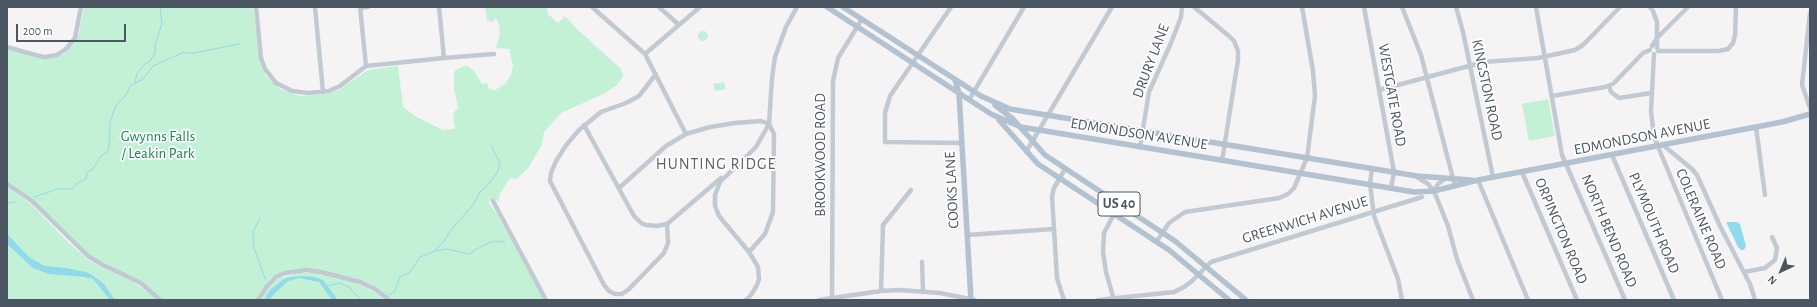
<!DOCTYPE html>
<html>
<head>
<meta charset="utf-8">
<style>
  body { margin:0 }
  #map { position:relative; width:1817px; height:307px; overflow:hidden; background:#f5f3f3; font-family:"Alegreya Sans",sans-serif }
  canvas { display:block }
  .frame { position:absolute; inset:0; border:8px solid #4a5661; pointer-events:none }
  .north { position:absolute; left:1761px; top:251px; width:40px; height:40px; -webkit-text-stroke:3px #fff; paint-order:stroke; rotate:224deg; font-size:11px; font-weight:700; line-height:16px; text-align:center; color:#4a5661 }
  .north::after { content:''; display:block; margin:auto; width:14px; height:18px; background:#4a5661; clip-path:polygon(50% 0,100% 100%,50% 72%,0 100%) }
  .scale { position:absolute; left:16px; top:24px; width:110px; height:18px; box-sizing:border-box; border:2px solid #4a5661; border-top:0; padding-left:5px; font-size:12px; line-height:14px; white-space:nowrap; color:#4a5661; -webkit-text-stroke:3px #fff; paint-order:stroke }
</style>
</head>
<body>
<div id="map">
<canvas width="1817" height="307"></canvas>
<div class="frame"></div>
<div class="north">N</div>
<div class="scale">200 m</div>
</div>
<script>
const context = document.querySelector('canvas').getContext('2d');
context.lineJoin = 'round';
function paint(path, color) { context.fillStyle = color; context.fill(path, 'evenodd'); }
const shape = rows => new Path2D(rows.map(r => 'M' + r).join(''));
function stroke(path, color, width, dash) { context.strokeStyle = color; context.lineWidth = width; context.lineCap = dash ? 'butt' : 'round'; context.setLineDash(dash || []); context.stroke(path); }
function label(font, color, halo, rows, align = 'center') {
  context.font = font + ' "Alegreya Sans",sans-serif'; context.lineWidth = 3.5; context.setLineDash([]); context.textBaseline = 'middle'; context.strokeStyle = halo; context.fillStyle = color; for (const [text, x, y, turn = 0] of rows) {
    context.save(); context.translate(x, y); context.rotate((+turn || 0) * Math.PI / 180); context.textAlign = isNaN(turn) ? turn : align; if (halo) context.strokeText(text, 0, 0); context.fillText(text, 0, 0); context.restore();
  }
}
paint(shape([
  [84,7,253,7,260,63,266,76,280,89,300,96,326,94,339,90,368,70,398,66,403,107,415,116,443,130,455,129,453,113,458,108,454,88,454,72,457,69,466,65,474,71,482,84,487,83,489,89,495,90,505,84,511,75,513,66,509,49,496,48,500,34,498,21,495,18,493,22,487,20,485,7,546,7,548,14,558,23,565,16,576,28,621,69,623,76,617,85,603,94,561,113,544,132,542,144,529,167,517,179,510,178,500,194,498,201,492,199,488,202,497,214,544,300,391,300,374,287,304,269,293,270,274,276,267,282,256,300,162,300,142,282,90,256,32,200,7,183,7,49,42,59,50,59,62,55,75,43,79,33],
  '698 36a5 5 0 1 1 10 0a5 5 0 1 1-10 0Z',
  [724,82,726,89,715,91,713,84],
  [1548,99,1555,136,1529,141,1522,104],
  [7,187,31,204,65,239,87,259,102,267,137,284,157,300,7,300],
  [299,273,315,273,358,284,373,291,385,300,261,300,265,291,273,282,280,278]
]), '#c3f1d5');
paint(shape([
  [1726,222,1737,222,1740,224,1746,246,1744,250,1741,250,1738,247],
  [7,234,30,258,45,266,66,268,86,272,92,275,104,284,115,300,110,300,94,280,90,277,89,279,85,277,49,274,33,268,7,244],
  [301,276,314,277,323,280,338,300,332,300,319,282,299,278,288,281,275,293,270,300,264,300,270,290,280,282,286,278]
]), '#90daee');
stroke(shape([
  [135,82,137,74,144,65,151,60,155,53,155,45,162,24,160,7],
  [34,197,58,189,72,189,77,183,86,179,87,172,93,169,101,156,107,152,109,147,110,122,116,106,126,95,130,86,143,79,153,66,182,53,194,53,239,44],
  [7,203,15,202],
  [260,218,253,232,254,248,266,281],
  [435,251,447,249,469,254,482,246,493,241,505,242],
  [327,286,340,283,350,288,361,300],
  [389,295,395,291,400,277,410,272,420,257,433,252,443,243,450,231,473,205,480,192,486,187,497,173,500,164,491,145],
  [373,300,375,300]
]), '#90daee', 1);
stroke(shape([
  [256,7,261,58,265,69,276,83,292,91,308,93,329,91,340,86,366,66,444,58,494,54],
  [315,7,323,92],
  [360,7,366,66],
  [439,7,444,58],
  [592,7,645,54,686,134],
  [659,7,679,25],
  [951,7,890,96,885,113,885,142,962,143],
  [1194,7,1229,36,1234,41,1238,51,1238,60,1222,161],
  [1364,7,1394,172,1391,188],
  [1402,7,1421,55,1455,186],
  [1456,7,1463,32,1493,177],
  [1536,7,1562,155,1625,300],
  [1650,7,1653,11,1657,22,1657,48],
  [360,8,368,7],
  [1810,13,1802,85,1810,108],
  [1652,46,1657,38,1688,7],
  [7,47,39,56,45,57,57,55,67,48,75,38,81,7],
  [1658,51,1719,51,1728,49,1733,43,1735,35,1736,7],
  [645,54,700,7],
  [1654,54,1651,111,1654,137,1722,300],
  [656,74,639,96,626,103,601,112,579,130,567,144,556,161,551,173,550,181,604,285,609,291,615,294,622,294,629,289,664,253,668,243,667,224],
  [1609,86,1611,92,1619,98,1651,93],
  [1379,90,1484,62,1538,58,1575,50,1583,45,1620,7],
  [1552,96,1605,87,1613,84,1643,53,1650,50],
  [969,100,1024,7],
  [584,125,634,216,641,223,646,225,657,226,667,224,721,178],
  [1756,127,1765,195],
  [1663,145,1692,169,1697,175,1720,226,1750,284,1755,300],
  [1140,147,1149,92,1171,43,1181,17,1182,7],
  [1026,152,1112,7],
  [1612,155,1674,300],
  [1372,168,1370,184,1374,216,1398,279,1402,300],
  [1522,172,1577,300],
  [1417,177,1428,184,1434,191,1448,226,1457,259,1473,300],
  [1478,180,1528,300],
  [7,184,32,201,88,256,103,265,141,283,160,300],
  [619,188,666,146,686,134,710,127,735,123,761,121,769,124],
  [1434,191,1438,184,1445,179],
  [493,201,546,300],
  [1114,214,1104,233,1103,252,1106,272,1114,300],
  [967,235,1054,229],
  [1157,241,1169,223,1185,212,1279,198,1288,194,1294,188,1307,158,1315,96,1313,71,1302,7],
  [749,252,765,234,773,212,774,134,769,124],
  [922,262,923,291],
  [1744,272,1765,268,1775,260,1777,248,1772,237],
  [881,291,883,225,911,190],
  [832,298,833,81,838,58,862,19],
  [258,300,267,286,276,277,285,273,306,270,321,272,360,282,375,289,389,300],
  [746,300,751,295,757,285,759,279,758,267,749,252,719,216,715,206,715,195,720,182,756,147,769,124,772,78,775,57,786,27,797,7],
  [819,300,881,291,900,290,940,293,975,300],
  [1064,300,1057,278,1052,196,1054,188,1065,169],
  [1098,300,1174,292,1184,287,1192,281,1211,262,1422,197]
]), '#c1cad2', 4.5);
stroke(shape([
  [827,7,991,114,1021,127,1414,192,1434,191,1478,180,1782,122,1810,114],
  [843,7,981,96,1010,109,1417,176,1471,180],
  [955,80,959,93,971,300],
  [995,105,1013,119,1045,155,1175,241,1246,300],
  [999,120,1038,164,1169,250,1229,300]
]), '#b3c2d1', 5.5);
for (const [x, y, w] of [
  [1119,204,42]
]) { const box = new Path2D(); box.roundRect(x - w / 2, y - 12, w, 24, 3); context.fillStyle = '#fff'; context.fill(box); stroke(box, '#4a5661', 1); }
label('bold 14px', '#4a5661', null, [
  ["US 40",1119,204]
]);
label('15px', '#4a5661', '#fff', [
  ["DRURY LANE",1151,61,-69],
  ["KINGSTON ROAD",1487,90,78],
  ["WESTGATE ROAD",1392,95,80],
  ["EDMONDSON AVENUE",1139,134,9],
  ["EDMONDSON AVENUE",1642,137,-11],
  ["BROOKWOOD ROAD",820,155,-90],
  ["COOKS LANE",952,190,-93],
  ["COLERAINE ROAD",1701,219,67],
  ["GREENWICH AVENUE",1305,220,-17],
  ["PLYMOUTH ROAD",1654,223,67],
  ["ORPINGTON ROAD",1561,231,67],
  ["NORTH BEND ROAD",1609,231,67]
]);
label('15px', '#17864f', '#fff', [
  ["Gwynns Falls",158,136],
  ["/ Leakin Park",158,153]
]);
context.letterSpacing = '1px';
label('16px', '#5f6368', '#fff', [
  ["HUNTING RIDGE",716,164]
]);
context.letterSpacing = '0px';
</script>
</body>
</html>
